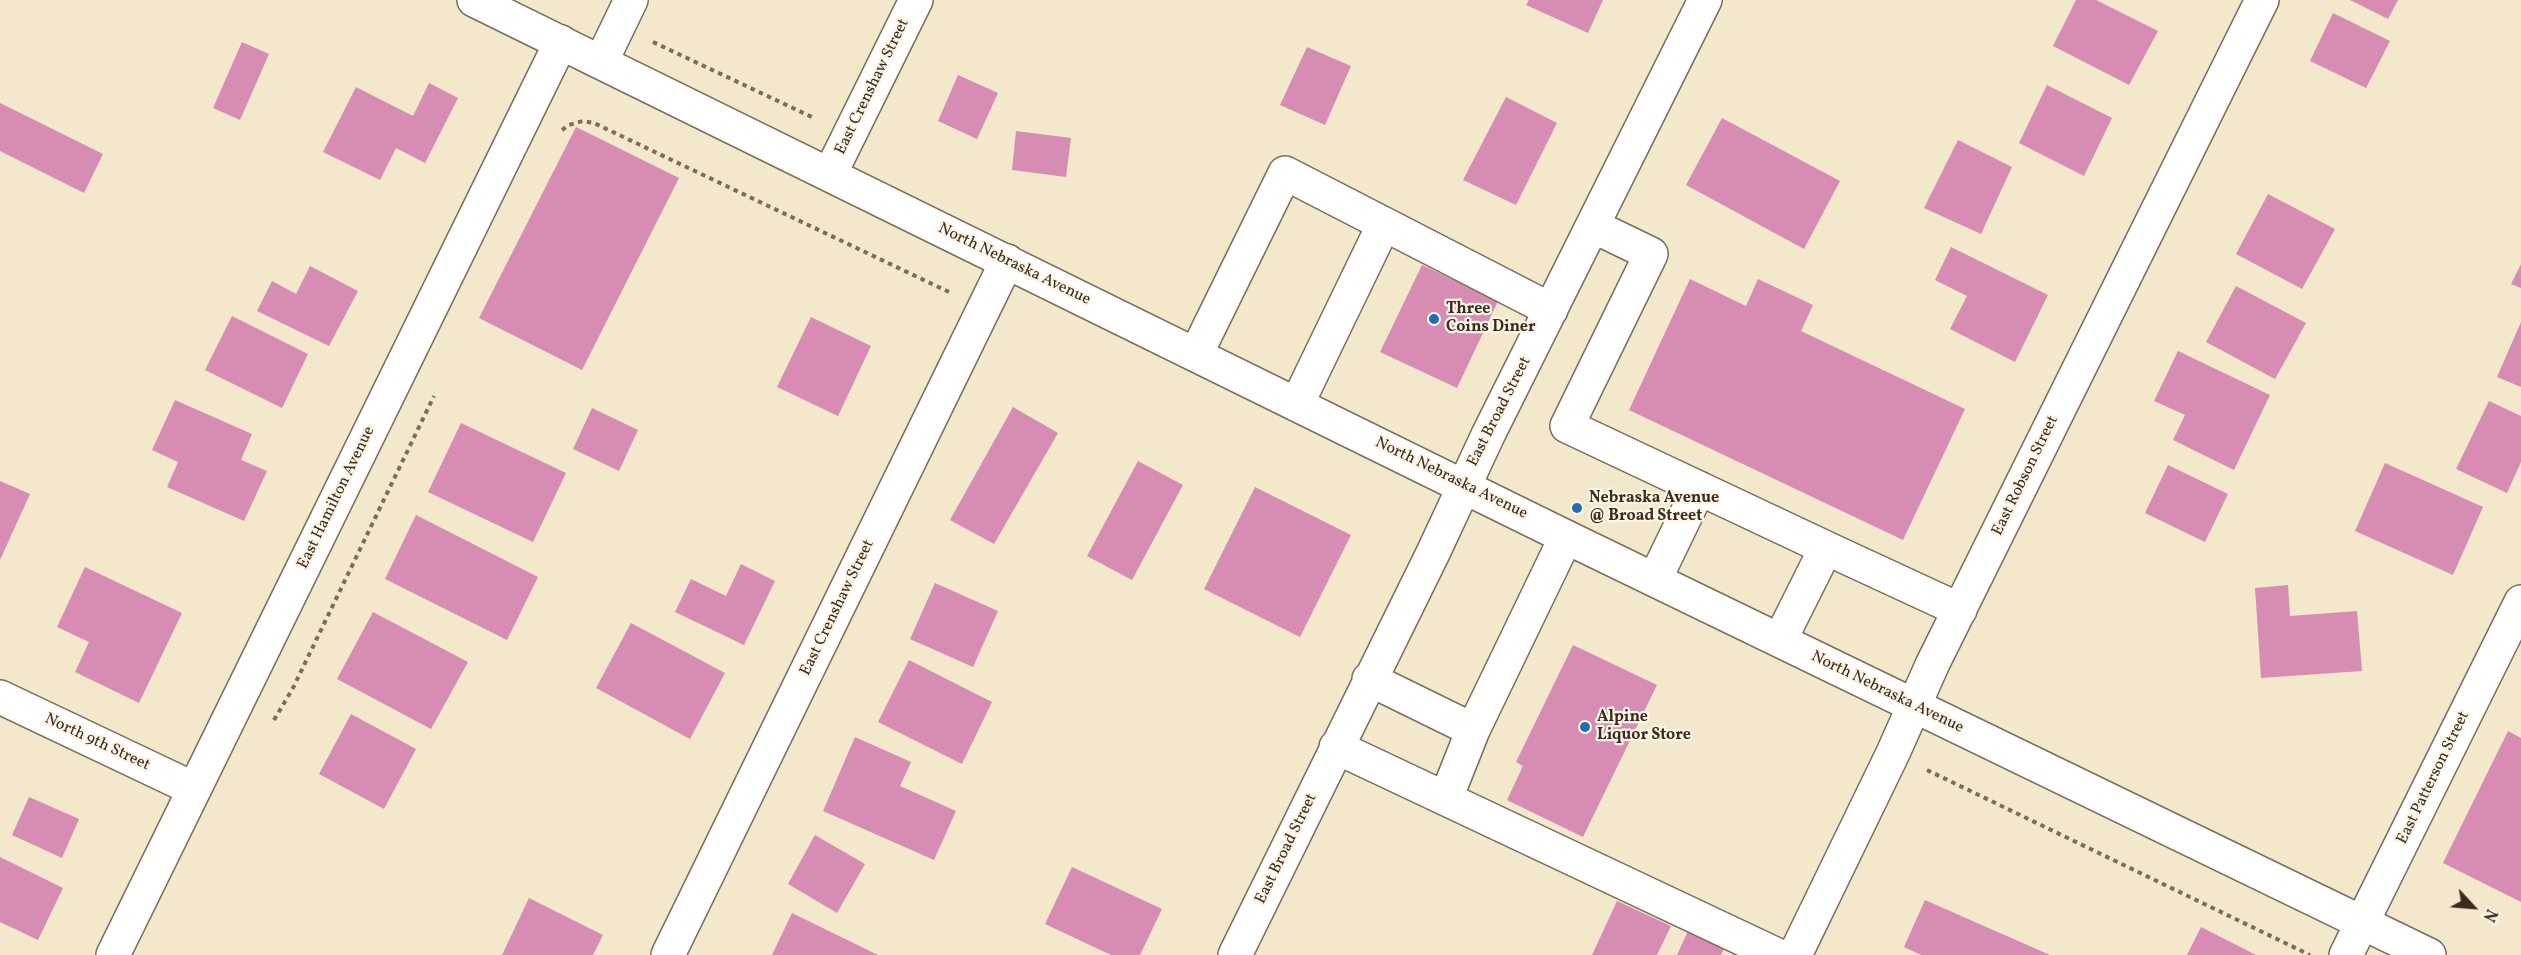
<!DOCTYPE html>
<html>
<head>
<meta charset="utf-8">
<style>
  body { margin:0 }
  #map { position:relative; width:2521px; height:955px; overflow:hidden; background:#f3e8cc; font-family:Vollkorn,serif }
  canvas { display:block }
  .north { position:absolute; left:2443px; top:877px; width:60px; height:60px; -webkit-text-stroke:4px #fcf5e5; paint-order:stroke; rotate:116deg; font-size:16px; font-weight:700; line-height:24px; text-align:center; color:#3b2a1e }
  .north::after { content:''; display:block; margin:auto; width:21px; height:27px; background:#3b2a1e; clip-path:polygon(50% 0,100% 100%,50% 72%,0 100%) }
</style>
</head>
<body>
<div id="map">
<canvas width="2521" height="955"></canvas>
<div class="north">N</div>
</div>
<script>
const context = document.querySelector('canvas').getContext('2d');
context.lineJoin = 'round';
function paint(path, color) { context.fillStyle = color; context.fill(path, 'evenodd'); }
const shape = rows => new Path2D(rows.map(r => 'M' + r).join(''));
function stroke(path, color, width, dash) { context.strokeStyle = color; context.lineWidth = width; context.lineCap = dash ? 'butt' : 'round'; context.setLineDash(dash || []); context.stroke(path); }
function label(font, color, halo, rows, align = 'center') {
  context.font = font + ' Vollkorn,serif'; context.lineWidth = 4.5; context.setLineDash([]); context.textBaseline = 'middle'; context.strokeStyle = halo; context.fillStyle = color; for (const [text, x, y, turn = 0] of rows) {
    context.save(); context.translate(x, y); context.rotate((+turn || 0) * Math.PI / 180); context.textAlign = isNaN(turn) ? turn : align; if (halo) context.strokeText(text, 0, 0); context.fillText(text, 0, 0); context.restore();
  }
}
paint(shape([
  [1529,0,1603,0,1588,33,1526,5],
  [2076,0,2096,0,2158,31,2129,85,2053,46],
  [2350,0,2398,0,2388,19],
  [2333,13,2390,41,2366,88,2310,61],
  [242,42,269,54,240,120,213,108],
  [1307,47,1351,66,1325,125,1280,105],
  [958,75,998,93,977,139,938,121],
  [429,83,458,98,425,163,396,148,380,180,323,152,356,87,413,116],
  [2047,85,2112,118,2084,176,2019,143],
  [1506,97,1557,123,1516,205,1463,180],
  [0,103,103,154,84,193,0,151],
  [1722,118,1840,181,1804,249,1686,185],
  [576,127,679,178,582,370,479,318],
  [1016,131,1071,138,1066,177,1012,170],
  [1958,140,2012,167,1981,234,1924,208],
  [2268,194,2335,229,2302,289,2236,254],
  [1951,247,2048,295,2015,362,1950,329,1967,296,1935,280],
  [2521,264,2521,288,2511,284],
  [1422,265,1498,301,1457,388,1380,352],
  [310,266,358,291,329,346,257,311,272,281,296,294],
  [1690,279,1746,306,1758,279,1813,305,1801,331,1965,409,1903,540,1629,410],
  [2236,286,2306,323,2275,379,2206,342],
  [232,316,308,354,282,408,205,370],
  [811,317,871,346,838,416,777,387],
  [2521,322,2521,387,2497,377],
  [2178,351,2270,395,2234,470,2173,440,2185,415,2154,401],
  [175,400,252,434,241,460,267,471,244,521,167,487,178,462,152,450],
  [2489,401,2521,416,2521,462,2507,493,2456,469],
  [1013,407,1058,433,994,544,950,520],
  [592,408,638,430,619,471,573,449],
  [461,423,566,473,533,542,428,492],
  [1138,461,1183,485,1132,580,1087,556],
  [2385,463,2483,507,2453,575,2355,531],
  [2168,465,2228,494,2205,542,2145,513],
  [0,481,30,494,0,560],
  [1255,487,1351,535,1300,637,1204,589],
  [416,515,538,577,507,640,385,579],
  [741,564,775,581,744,645,675,612,691,579,726,596],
  [85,567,182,613,139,703,75,672,89,642,57,627],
  [935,583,998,611,973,667,910,639],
  [2288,585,2290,616,2357,611,2362,671,2261,678,2255,588],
  [373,612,468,662,431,729,337,679],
  [631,623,725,673,690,739,596,688],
  [1573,645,1657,685,1583,837,1507,800,1523,766,1516,762],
  [909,660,992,702,962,764,878,722],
  [351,714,416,749,384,809,319,774],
  [2508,731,2521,738,2521,902,2443,863],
  [855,737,911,762,900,786,956,811,934,860,823,811],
  [29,797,79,819,62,858,12,835],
  [815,835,865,864,837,913,788,884],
  [0,857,63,888,38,940,0,922],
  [1072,867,1162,909,1140,955,1111,955,1045,924],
  [529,898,603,935,593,955,502,955],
  [1925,900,1984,926,2050,955,1921,955,1904,947],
  [1617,901,1671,926,1657,955,1592,955],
  [792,913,878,955,772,955],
  [2201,927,2256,955,2187,955],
  [1688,931,1724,949,1721,955,1677,955]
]), '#d68cb3');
const minor = shape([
  [601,62,631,0],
  [830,174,916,0],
  [1593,226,1651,254,1567,426,1826,548,1780,640],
  [1196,354,1285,173,1551,310],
  [1297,404,1384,224],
  [1826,548,1960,610],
  [1655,579,1699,488],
  [1369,679,1473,730,1566,537],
  [0,697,194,789],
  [1336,747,1777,955],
  [1446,798,1473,730],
  [113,955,561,42],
  [668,955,1007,261],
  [1235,955,1433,553,1488,435,1705,0],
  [1795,955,1893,753,1933,663,2262,0],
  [2346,955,2521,602]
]);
const major = shape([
  [474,0,1566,537,2429,955]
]);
stroke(minor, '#7b6c5b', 36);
stroke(major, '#7b6c5b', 36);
stroke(shape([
  [653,42,814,118],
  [562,130,569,125,583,121,594,123,949,292],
  [274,720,293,688,434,396],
  [1927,770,2310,955]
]), '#7b6c5b', 4, [4.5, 4.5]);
stroke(minor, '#fff', 33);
stroke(major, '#fff', 33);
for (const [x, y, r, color] of [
  [1434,319,6,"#1f6fb2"],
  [1577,508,6,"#1f6fb2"],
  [1585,727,6,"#1f6fb2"]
]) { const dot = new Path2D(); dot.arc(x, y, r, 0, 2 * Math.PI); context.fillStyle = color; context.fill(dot); stroke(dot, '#fcf5e5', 2); }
label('16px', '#3b2a1e', '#fcf5e5', [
  ["East Crenshaw Street",873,87,-64],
  ["North Nebraska Avenue",1014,265,26],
  ["East Broad Street",1500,412,-63],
  ["East Robson Street",2026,476,-64],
  ["North Nebraska Avenue",1451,479,26],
  ["East Hamilton Avenue",337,498,-64],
  ["East Crenshaw Street",838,608,-64],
  ["North Nebraska Avenue",1887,693,26],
  ["North 9th Street",97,743,25],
  ["East Patterson Street",2434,778,-64],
  ["East Broad Street",1287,849,-64]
]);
label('bold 16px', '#3b2a1e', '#fcf5e5', [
  ["Three",1446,310],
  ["Coins Diner",1446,328],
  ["Nebraska Avenue",1589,499],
  ["@ Broad Street",1589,517],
  ["Alpine",1597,718],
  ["Liquor Store",1597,736]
], 'left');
</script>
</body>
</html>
